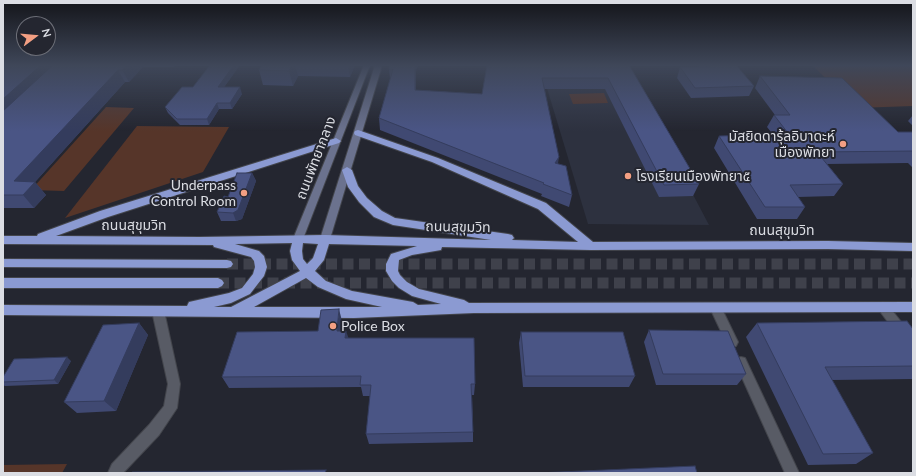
<!DOCTYPE html>
<html>
<head>
<meta charset="utf-8">
<style>
  body { margin:0 }
  #map { position:relative; width:916px; height:476px; overflow:hidden; background:#242630; font-family:Lato,sans-serif }
  canvas { display:block }
  .frame { position:absolute; inset:0; border:4px solid #dbdde3; pointer-events:none }
  .north { position:absolute; left:16px; top:16px; width:40px; height:40px; box-sizing:border-box; background:#242630; border:1px solid #6d6f78; border-radius:50%; rotate:74deg; font-size:11px; font-weight:700; line-height:16px; text-align:center; color:#dbdde3 }
  .north::after { content:''; display:block; margin:auto; width:14px; height:18px; background:#f39f83; clip-path:polygon(50% 0,100% 100%,50% 72%,0 100%) }
</style>
</head>
<body>
<div id="map">
<canvas width="916" height="476"></canvas>
<div class="frame"></div>
<div class="north">N</div>
</div>
<script>
const context = document.querySelector('canvas').getContext('2d');
context.lineJoin = 'round';
function paint(path, color) { context.fillStyle = color; context.fill(path, 'evenodd'); }
const shape = rows => new Path2D(rows.map(r => 'M' + r).join(''));
function stroke(path, color, width, dash) { context.strokeStyle = color; context.lineWidth = width; context.lineCap = dash ? 'butt' : 'round'; context.setLineDash(dash || []); context.stroke(path); }
function label(font, color, halo, rows, align = 'center') {
  context.font = font + ' Lato,"Noto Sans Thai",sans-serif'; context.lineWidth = 4; context.setLineDash([]); context.textBaseline = 'middle'; context.strokeStyle = halo; context.fillStyle = color; for (const [text, x, y, turn = 0] of rows) {
    context.save(); context.translate(x, y); context.rotate((+turn || 0) * Math.PI / 180); context.textAlign = isNaN(turn) ? turn : align; if (halo) context.strokeText(text, 0, 0); context.fillText(text, 0, 0); context.restore();
  }
}
paint(shape([
  [540,65,621,65,658,128,709,225,588,224]
]), '#2d313f');
paint(shape([
  [812,65,913,65,913,106,856,108],
  [604,93,608,103,573,104,569,94],
  [106,107,134,108,64,191,31,190],
  [137,126,229,127,203,172,65,218],
  [67,464,62,473,3,473,3,465]
]), '#563529');
stroke(shape([
  [227,264,913,264],
  [218,283,913,283]
]), '#3f414b', 11, [11, 5.5]);
const minor = shape([
  [883,302,887,304,913,337,913,351,909,350,879,310,877,307,879,304,883,302],
  [158,306,162,308,164,311,180,384,177,408,159,435,123,473,108,473,112,464,149,425,164,406,168,384,152,311,154,308,158,306]
]);
const tertiary = shape([
  [716,303,720,305,736,338,738,342,736,346,732,347,728,346,710,308,712,305,716,303],
  [741,357,745,358,799,473,785,473,735,362,737,358,741,357]
]);
const secondary = shape([
  [364,65,370,65,303,239,302,242,294,242,293,239,364,65],
  [375,65,381,65,381,69,330,239,329,242,325,243,321,242,320,239,375,65]
]);
const trunk = shape([
  [358,130,438,158,546,203,593,242,828,241,913,243,913,251,828,249,591,250,442,247,441,250,412,255,399,260,398,271,400,275,407,282,419,289,464,300,469,303,913,302,913,312,474,313,354,318,3,315,3,305,187,306,189,302,229,293,242,288,253,274,255,267,254,261,251,257,214,247,213,245,3,244,3,236,37,236,38,234,100,211,336,138,341,141,339,143,108,217,56,236,200,237,325,235,491,240,393,225,374,217,359,202,348,187,342,170,347,167,352,170,358,186,367,198,382,211,395,218,508,234,512,235,514,238,512,240,578,242,538,209,432,162,355,135,354,133,355,131,358,130],
  [292,243,290,251,292,260,300,271,231,307,214,307,231,303,250,294,264,276,267,267,264,256,259,251,235,244,292,243],
  [303,243,318,244,313,258,307,264,303,259,302,251,303,243],
  [329,244,417,246,391,254,386,264,386,271,392,281,399,288,412,296,441,304,418,305,413,302,352,291,326,281,315,271,324,260,329,244],
  [306,278,318,287,346,299,382,307,254,307,306,278],
  [3,259,227,260,231,261,233,264,231,267,227,268,3,267,3,259],
  [3,278,218,278,222,280,224,283,222,286,218,288,3,288,3,278]
]);
stroke(minor, '#43454c', 2);
stroke(tertiary, '#43454c', 2);
stroke(secondary, '#43454c', 2);
stroke(trunk, '#43454c', 2);
paint(minor, '#585b65');
paint(tertiary, '#585b65');
paint(secondary, '#6b728e');
paint(trunk, '#8b9ad2');
paint(shape([
  [3,65,176,65,174,67,143,67,129,82,125,82,35,182,46,195,34,208,3,208],
  [210,65,240,65,224,87,242,94,232,109,219,109,209,125,180,125,168,113,165,107,193,87],
  [262,65,355,65,350,77,298,76,293,86,263,85,259,70],
  [390,65,416,72,416,90,482,94,487,65,629,65,699,184,693,196,659,197,605,89,544,89,558,164,572,195,569,207,541,196,542,194,380,130,379,118,390,79,389,69],
  [696,65,736,65,754,86,749,96,691,98,677,78,680,67,698,67],
  [760,76,898,132,913,132,913,168,908,163,827,164,843,184,834,196,798,197,805,207,797,219,757,219,714,148,719,136,756,138,775,137,767,127,774,115,775,115,755,88],
  [913,115,913,126,908,121],
  [252,173,256,181,242,219,236,221,221,221,217,212,228,197],
  [342,321,341,331,348,338,475,384,474,395,472,395,473,432,473,442,369,444,366,434,370,396,363,396,361,387,229,388,222,377,318,331],
  [139,323,148,335,116,411,77,413,64,402],
  [757,323,913,329,913,379,832,380,873,453,856,464,808,465,746,337],
  [649,330,746,374,737,385,656,385,644,342],
  [521,332,635,376,629,387,523,387,519,343],
  [71,361,58,384,5,386,3,385,3,377]
]), '#404972');
paint(shape([
  [41,65,62,65,3,121,3,99],
  [127,65,142,65,143,67,129,82,122,70],
  [234,65,240,65,220,93,218,87],
  [292,65,295,65,298,76,293,86,289,71],
  [348,65,355,65,350,77],
  [415,65,418,65,416,72,416,102,415,90],
  [118,70,125,82,35,182,46,195,34,208,23,195,14,181],
  [240,87,242,94,232,109,230,103],
  [217,103,219,109,209,125,207,119],
  [559,157,557,170,555,163],
  [252,173,256,181,242,219,236,221,233,213],
  [339,309,342,321,340,343,337,331],
  [139,323,148,335,116,411,104,401],
  [346,331,350,342,345,338],
  [67,357,71,361,58,384,54,380]
]), '#343c5d');
const building = shape([
  [3,65,41,65,3,99,3,65],
  [53,65,127,65,122,70,118,70,14,181,35,182,23,195,3,195,3,111,53,65],
  [210,65,234,65,218,87,240,87,230,103,217,103,207,119,177,119,165,107,182,87,193,87,210,65],
  [262,65,292,65,289,71,259,70,262,65],
  [390,65,415,65,415,90,482,94,487,65,629,65,699,184,664,185,608,78,542,78,559,157,555,163,566,166,572,195,543,184,544,183,379,118,393,69,389,69,390,65],
  [708,65,736,65,754,86,695,88,680,67,710,67,708,65],
  [760,76,842,78,898,132,913,132,913,151,817,152,843,184,790,185,805,207,765,207,719,136,754,135,756,138,791,137,774,115,790,115,760,76],
  [237,173,252,173,238,210,233,213,217,212,224,196,228,197,237,173],
  [339,309,337,331,346,331,345,338,474,338,475,384,471,384,473,432,366,434,371,385,360,385,361,376,222,377,237,332,318,331,321,310,339,309],
  [907,321,913,329,913,366,825,367,873,453,823,454,757,323,907,321],
  [139,323,104,401,64,402,103,325,139,323],
  [649,330,728,331,746,374,663,374,649,330],
  [521,332,623,332,635,376,525,376,521,332],
  [67,357,54,380,3,382,3,377,14,359,67,357],
  [695,466,697,473,537,473,695,466],
  [326,470,325,473,132,473,132,472,326,470]
]);
paint(building, '#4a5585');
stroke(building, '#343c5d', 1);
const sky = context.createLinearGradient(0, 0, 0, 131);
sky.addColorStop(0, '#14151a');
sky.addColorStop(0.5, '#3f4759');
sky.addColorStop(1, '#3f475900');
context.fillStyle = sky;
context.fillRect(0, 0, 916, 131);
for (const [x, y, r, color] of [
  [843,144,4,"#f39f83"],
  [628,176,4,"#f39f83"],
  [244,193,4,"#f39f83"],
  [333,326,4,"#f39f83"]
]) { const dot = new Path2D(); dot.arc(x, y, r, 0, 2 * Math.PI); context.fillStyle = color; context.fill(dot); stroke(dot, '#242630', 1.5); }
label('14px', '#dbdde3', '#242630', [
  ["มัสยิดดารุ้ลอิบาดะห์",835,136],
  ["เมืองพัทยา",835,152],
  ["โรงเรียนเมืองพัทยา๕",636,176,"left"],
  ["Underpass",236,185],
  ["Control Room",236,201],
  ["Police Box",341,326,"left"]
], 'right');
label('14px', '#dbdde3', '#242630', [
  ["ถนนพัทยากลาง",316,158,-69],
  ["ถนนสุขุมวิท",134,225],
  ["ถนนสุขุมวิท",458,227,1],
  ["ถนนสุขุมวิท",782,230]
]);
</script>
</body>
</html>
